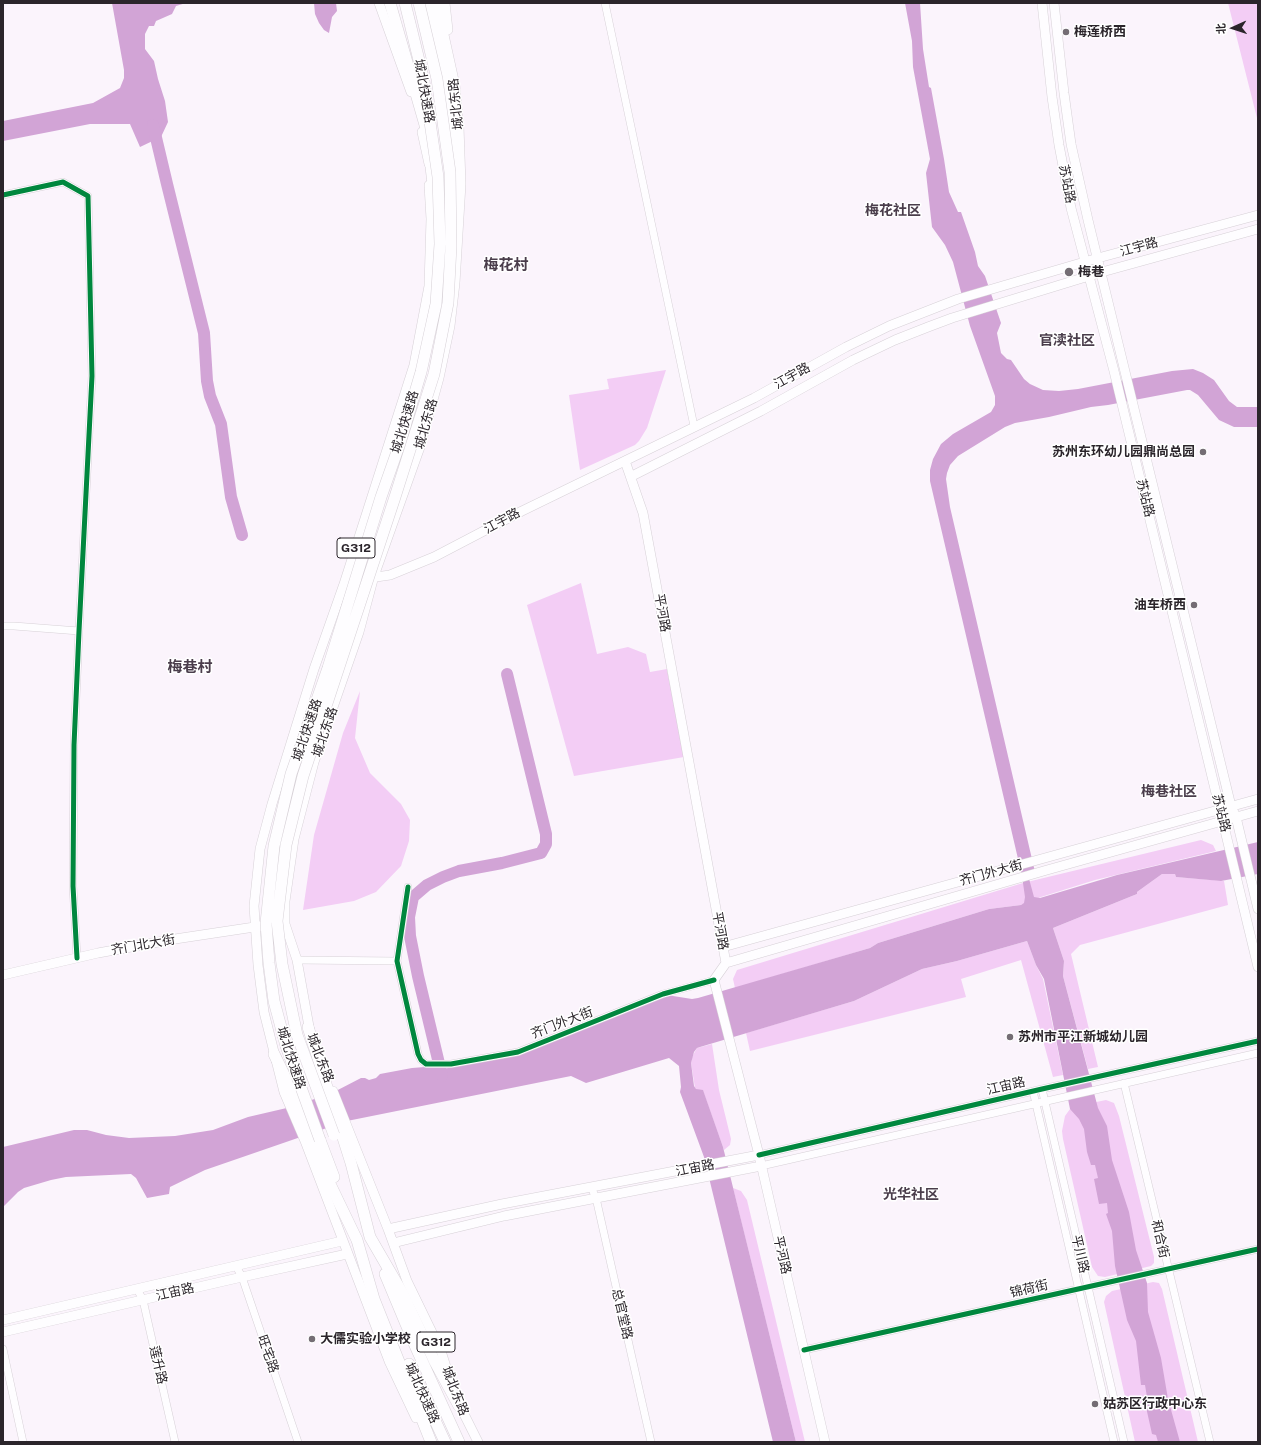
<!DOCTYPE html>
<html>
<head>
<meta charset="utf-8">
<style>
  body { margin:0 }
  #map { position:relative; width:1261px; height:1445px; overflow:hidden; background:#fbf4fc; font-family:"Public Sans","Noto Sans SC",sans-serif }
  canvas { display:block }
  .frame { position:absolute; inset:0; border:4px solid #2b252b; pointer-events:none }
  .north { position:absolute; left:1213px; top:8px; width:40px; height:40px; -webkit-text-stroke:3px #fff; paint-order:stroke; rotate:267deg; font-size:11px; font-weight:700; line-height:16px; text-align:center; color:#2b252b }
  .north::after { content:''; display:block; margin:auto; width:14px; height:18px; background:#2b252b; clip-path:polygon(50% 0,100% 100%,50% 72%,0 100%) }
</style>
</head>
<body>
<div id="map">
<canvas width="1261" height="1445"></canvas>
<div class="frame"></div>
<div class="north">北</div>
</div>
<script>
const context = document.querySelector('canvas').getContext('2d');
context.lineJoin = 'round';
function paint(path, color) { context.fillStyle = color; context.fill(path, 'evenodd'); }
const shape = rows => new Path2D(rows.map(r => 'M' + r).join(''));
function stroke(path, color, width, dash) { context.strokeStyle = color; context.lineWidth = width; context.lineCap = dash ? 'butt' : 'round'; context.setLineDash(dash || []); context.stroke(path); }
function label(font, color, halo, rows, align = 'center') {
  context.font = font + ' "Public Sans","Noto Sans SC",sans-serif'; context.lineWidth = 3; context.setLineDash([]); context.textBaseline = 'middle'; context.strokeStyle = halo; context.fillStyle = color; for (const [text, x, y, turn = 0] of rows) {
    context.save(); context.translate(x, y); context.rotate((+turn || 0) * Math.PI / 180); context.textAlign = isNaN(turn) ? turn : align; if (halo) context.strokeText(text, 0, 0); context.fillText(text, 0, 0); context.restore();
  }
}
paint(shape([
  [1228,3,1258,3,1258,122],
  [666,370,647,428,639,441,635,445,580,470,569,395,609,389,607,379],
  [581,583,597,654,628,647,646,654,650,672,667,669,684,757,574,776,527,605],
  [360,691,355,738,370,773,401,804,410,820,409,841,401,866,376,892,354,901,303,910,314,835,343,733],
  [1201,840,1213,845,1216,851,1095,880,1041,897,1021,905,989,909,878,943,870,948,735,988,733,979,737,970,1023,883],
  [1162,874,1175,874,1176,877,1224,881,1228,905,1080,945,1071,954,1098,1067,1088,1069,1063,976,1064,961,1053,928,1137,894,1137,892],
  [1027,941,1036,965,1043,979,1063,1075,1053,1077,1021,960,961,979,966,997,750,1051,746,1033,854,1001,922,969,957,961],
  [712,1044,719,1090,731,1139,730,1145,724,1150,703,1091,697,1090,695,1088,691,1063,692,1057,697,1048],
  [1106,1100,1114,1103,1119,1116,1154,1257,1154,1263,1151,1266,1105,1277,1098,1276,1092,1267,1063,1139,1062,1131,1065,1116,1070,1109,1077,1106],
  [733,1188,741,1191,747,1200,805,1442,796,1442],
  [1153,1282,1159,1283,1162,1289,1198,1442,1135,1442,1104,1302,1106,1296,1112,1291]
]), '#f3cdf5');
paint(shape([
  [112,3,186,3,176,6,172,14,156,21,154,26,149,26,145,34,145,49,154,61,158,79,165,101,168,122,161,137,140,147,130,124,90,124,3,141,3,121,93,103,120,88,124,78,124,70],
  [314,3,336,3,337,11,332,17,329,33,324,30,319,23,315,14],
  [905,3,920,3,923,49,929,87,931,88,944,159,949,192,958,212,961,212,975,252,978,266,985,276,1001,323,997,333,1001,353,1007,359,1011,360,1024,379,1030,384,1043,390,1059,391,1078,389,1172,371,1193,369,1203,373,1214,380,1229,401,1237,407,1258,407,1258,427,1234,427,1219,420,1198,395,1190,390,1187,390,1108,405,1091,407,1049,417,1015,423,1005,427,958,456,950,465,947,473,946,479,950,507,1035,872,1028,875,1034,897,1040,898,1117,875,1258,842,1258,874,1221,881,1176,877,1175,874,1162,874,1137,892,1137,894,1053,928,1064,961,1063,976,1098,1108,1107,1126,1112,1160,1129,1212,1136,1250,1147,1283,1148,1312,1161,1358,1168,1399,1180,1442,1158,1442,1156,1435,1152,1434,1144,1398,1147,1397,1145,1385,1141,1385,1136,1341,1127,1320,1115,1266,1112,1231,1106,1214,1108,1213,1107,1203,1099,1204,1094,1179,1098,1178,1095,1165,1091,1165,1087,1152,1084,1129,1079,1119,1070,1109,1044,979,1036,965,1027,941,957,961,922,969,854,1001,700,1047,697,1048,694,1052,691,1063,694,1086,696,1089,703,1090,723,1147,796,1442,773,1442,704,1157,680,1092,681,1087,679,1066,669,1058,586,1083,571,1076,347,1121,205,1170,170,1187,169,1194,147,1198,136,1178,131,1174,66,1177,51,1180,24,1188,18,1192,3,1207,3,1147,74,1130,87,1130,106,1135,129,1138,175,1136,213,1130,248,1117,291,1107,332,1093,361,1078,365,1078,369,1080,376,1078,380,1074,412,1068,438,1066,443,1069,448,1068,524,1053,665,996,673,996,692,999,698,998,870,948,878,943,989,909,1021,905,1024,903,1025,897,1022,876,930,481,930,470,933,459,941,444,953,434,991,412,995,405,995,396,970,326,953,262,945,245,932,227,926,173,930,159,913,67,912,41]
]), '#d2a4d6');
stroke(shape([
  [153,125,167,184,204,333,207,381,210,396,221,424,231,497,242,535],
  [442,1076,418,976,410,936,409,917,413,897,427,885,443,877,459,871,502,863,541,853,546,844,546,834,507,674]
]), '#d2a4d6', 12);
const minor = shape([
  [605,3,694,426],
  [3,195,63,182,88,196,92,376,79,631,74,745,73,886,77,958],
  [3,626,14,626,79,631],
  [408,887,397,961,418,1054,421,1060,426,1064,451,1064,518,1052,663,994,714,980],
  [297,960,397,961],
  [1124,1083,1210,1442],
  [1042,1089,1124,1442],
  [1033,1091,1114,1442],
  [759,1155,1042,1089,1258,1041],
  [761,1166,1258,1053],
  [591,1187,596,1198,651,1442],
  [236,1266,242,1277,298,1442],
  [137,1289,143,1300,175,1442],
  [3,1349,23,1442],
  [804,1350,1258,1249]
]);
const major = shape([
  [379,3,411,92],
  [445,3,448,30],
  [1042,3,1052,97,1059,145,1071,208,1114,371,1258,967],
  [1054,3,1064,93,1071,144,1088,220,1231,806,1236,817,1258,909],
  [422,132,429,164],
  [625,461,643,513,726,963,714,980,759,1155,825,1442],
  [632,476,761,411,853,360,895,340,928,327,952,318,1102,272,1258,229],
  [369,578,390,575,434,557,522,511,754,398,846,347,889,326,958,299,1098,258,1258,215],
  [723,947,1258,799],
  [726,963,1047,870,1258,811],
  [3,975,98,953,175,939,261,926],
  [310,1032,297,960,285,924,285,901,294,839,314,762,359,632,374,576,420,447,439,378,450,326,455,283,461,184,459,127,455,85,437,3],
  [333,1091,388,1229,407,1281,441,1351,452,1386],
  [388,1229,502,1204,759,1155],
  [393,1243,504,1216,761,1166],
  [3,1320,342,1241],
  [3,1332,242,1277,347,1254],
  [457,1400,478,1442],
  [416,1418,389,1361,305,1141,284,1092,264,1012,258,965,254,906,260,849,272,804,314,669,344,584,414,365,429,286,431,219,429,185]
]);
const highway = shape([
  [390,3,427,132,428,139],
  [430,3,447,81,456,171,455,193],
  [430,158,434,193],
  [308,1027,351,1163,370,1237,403,1294,434,1360,459,1406],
  [274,1054,294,1095,319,1161,357,1240,374,1299,431,1442],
  [320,1140,334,1177],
  [385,1274,413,1341,459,1442],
  [409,1364,445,1442]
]);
stroke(minor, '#d7d1d7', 8);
stroke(major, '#d7d1d7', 10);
stroke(highway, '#d7d1d7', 12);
stroke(minor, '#fefdff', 7);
stroke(major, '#fefdff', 9);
stroke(highway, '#fefdff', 11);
const highwayBridge = shape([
  [334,1135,297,1035,282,964,277,921,286,845,303,776,395,497,434,374,448,303,451,246,450,172,437,79,419,3],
  [320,1140,286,1046,274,1001,269,963,266,923,274,846,291,774,328,668,381,497,400,443,421,372,436,304,440,244,438,177,424,81,405,3]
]);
stroke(highwayBridge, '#d7d1d7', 12, []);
stroke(highwayBridge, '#fefdff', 11);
stroke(shape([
  [3,195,63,182,88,196,92,376,79,631,74,745,73,886,77,958],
  [408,887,397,961,418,1054,421,1060,426,1064,451,1064,518,1052,663,994,714,980],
  [759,1155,1042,1089,1258,1041],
  [804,1350,1258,1249]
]), '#00873e', 5);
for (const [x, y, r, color] of [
  [1066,32,4,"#746d74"],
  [1069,272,5,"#746d74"],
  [1203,452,4,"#746d74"],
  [1194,605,4,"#746d74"],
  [1010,1037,4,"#746d74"],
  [312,1339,4,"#746d74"],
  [1095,1404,4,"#746d74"]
]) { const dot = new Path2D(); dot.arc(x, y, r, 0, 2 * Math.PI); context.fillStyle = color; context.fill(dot); stroke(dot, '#fff', 1.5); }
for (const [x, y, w] of [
  [356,548,38],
  [436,1342,38]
]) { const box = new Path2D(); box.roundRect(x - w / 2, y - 10, w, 20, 3); context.fillStyle = '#fff'; context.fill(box); stroke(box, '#2b252b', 1); }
label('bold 12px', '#2b252b', null, [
  ["G312",356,548],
  ["G312",436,1342]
]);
label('bold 13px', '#2b252b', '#fff', [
  ["梅莲桥西",1074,32],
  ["梅巷",1078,272],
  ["苏州东环幼儿园鼎尚总园",1195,452,"right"],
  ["油车桥西",1186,605,"right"],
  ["苏州市平江新城幼儿园",1018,1037],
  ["大儒实验小学校",320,1339],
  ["姑苏区行政中心东",1103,1404]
], 'left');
label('13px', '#2b252b', '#fff', [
  ["城北快速路",424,91,80],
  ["城北东路",456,104,-96],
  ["苏站路",1067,184,79],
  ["江宇路",1139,247,-15],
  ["江宇路",792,376,-29],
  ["城北快速路",405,422,-73],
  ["城北东路",426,424,-74],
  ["苏站路",1145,498,76],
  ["江宇路",502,521,-28],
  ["平河路",662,613,80],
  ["城北快速路",307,730,-71],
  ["城北东路",325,732,-71],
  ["苏站路",1221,813,76],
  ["齐门外大街",991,873,-15],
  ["平河路",720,931,80],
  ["齐门北大街",143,945,-10],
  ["齐门外大街",562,1023,-21],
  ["城北快速路",291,1058,72],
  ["城北东路",320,1058,69],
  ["江宙路",1006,1086,-13],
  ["江宙路",695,1168,-11],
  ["和合街",1160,1239,77],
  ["平川路",1080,1254,77],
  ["平河路",782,1255,77],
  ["锦荷街",1029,1289,-13],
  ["江宙路",175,1292,-13],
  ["总官堂路",622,1314,77],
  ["旺宅路",268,1354,71],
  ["莲升路",158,1365,77],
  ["城北东路",455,1391,69],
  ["城北快速路",422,1393,66]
]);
label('bold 14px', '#4a3d4b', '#fff', [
  ["梅花社区",893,211],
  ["官渎社区",1067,341],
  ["梅巷社区",1169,792],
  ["光华社区",911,1195]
]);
label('bold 15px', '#4a3d4b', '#fff', [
  ["梅花村",506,265],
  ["梅巷村",190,667]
]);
</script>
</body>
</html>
